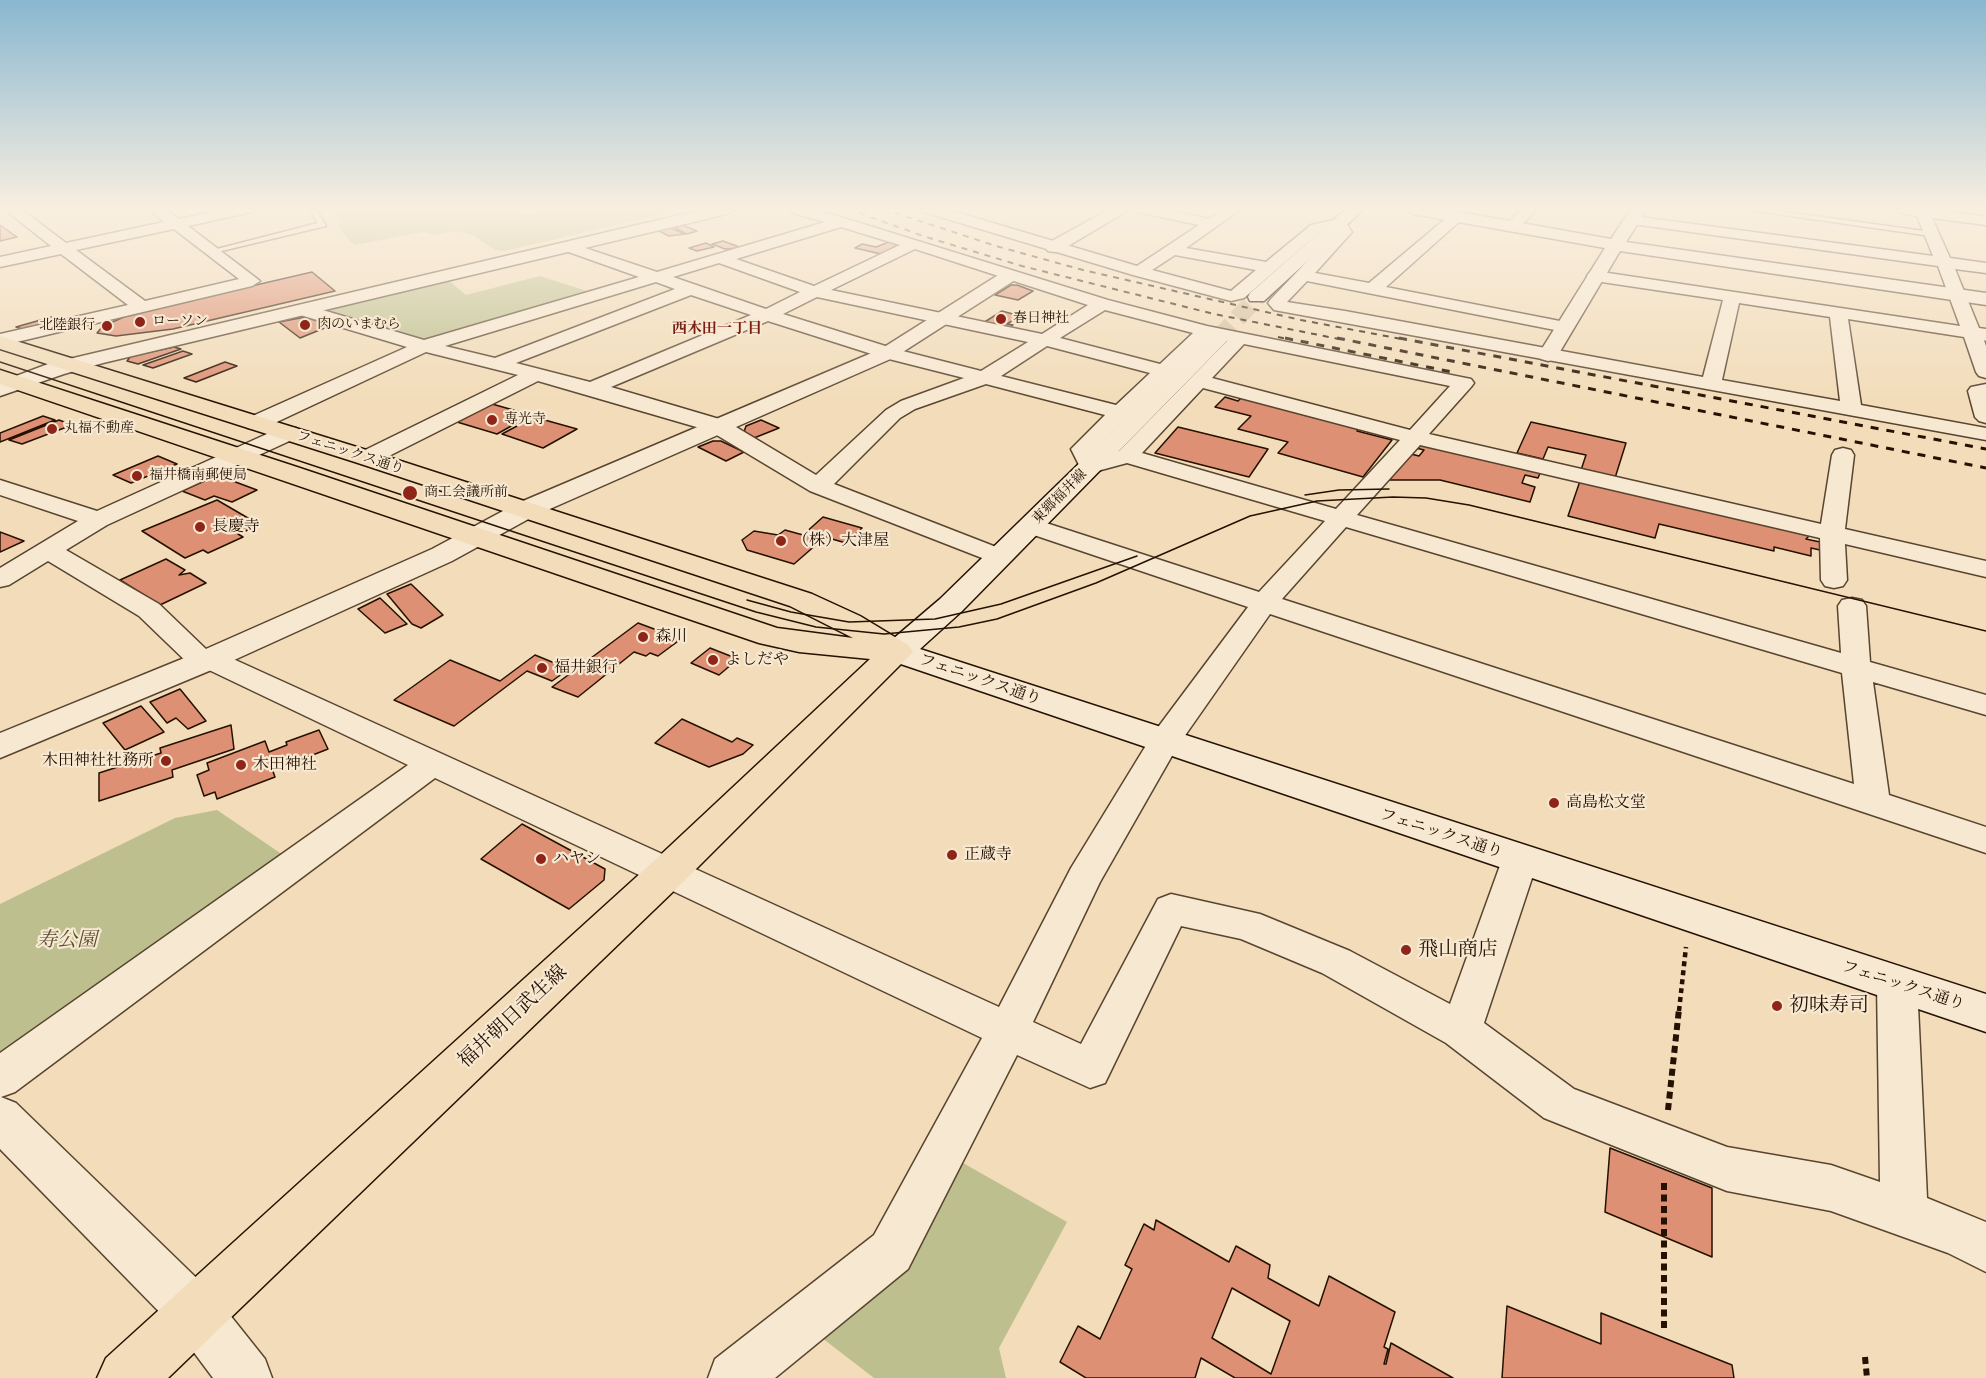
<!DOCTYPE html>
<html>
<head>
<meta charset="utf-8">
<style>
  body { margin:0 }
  canvas { display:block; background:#f2dcb9 }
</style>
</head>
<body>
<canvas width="1986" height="1378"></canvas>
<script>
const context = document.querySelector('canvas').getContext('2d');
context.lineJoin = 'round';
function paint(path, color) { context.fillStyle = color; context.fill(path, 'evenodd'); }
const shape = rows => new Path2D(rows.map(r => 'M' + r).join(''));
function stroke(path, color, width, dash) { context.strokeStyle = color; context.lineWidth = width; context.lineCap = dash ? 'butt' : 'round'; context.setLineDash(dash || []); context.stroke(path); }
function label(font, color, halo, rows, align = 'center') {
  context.font = font + ' "IM FELL French Canon","Noto Serif JP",serif'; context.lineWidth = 4.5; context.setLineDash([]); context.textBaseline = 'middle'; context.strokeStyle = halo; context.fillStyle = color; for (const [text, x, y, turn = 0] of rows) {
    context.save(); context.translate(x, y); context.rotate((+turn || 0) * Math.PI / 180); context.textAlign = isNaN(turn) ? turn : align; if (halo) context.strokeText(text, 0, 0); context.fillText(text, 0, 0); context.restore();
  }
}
paint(shape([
  [328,209,517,209,524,215,551,209,683,209,505,251,495,250,473,235,457,231,434,235,423,232,354,245,338,227,343,222],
  [540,276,596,294,430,342,321,311,448,280,466,295],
  [217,810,289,859,0,1058,0,904,175,818],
  [963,1163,1067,1222,999,1348,1006,1378,874,1378,822,1338,901,1269]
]), '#bdc08e');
const building = shape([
  [0,225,17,237,0,241,0,225],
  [682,225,697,231,687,234,675,228,682,225],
  [670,228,685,234,669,236,659,231,670,228],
  [723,241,742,248,725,249,712,244,723,241],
  [889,242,896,243,896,246,881,254,855,248,862,244,876,247,889,242],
  [706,243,714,247,697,251,689,248,706,243],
  [312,272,335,291,173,329,116,336,97,333,103,326,131,314,312,272],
  [1011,285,1017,285,1033,291,1018,300,995,295,1011,285],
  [1002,311,1020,316,1007,324,1013,325,1007,329,983,323,1002,311],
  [51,317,59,321,34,328,22,329,16,327,51,317],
  [305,317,332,325,300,338,279,322,305,317],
  [174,347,181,349,138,364,127,361,131,356,174,347],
  [183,351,192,354,153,368,143,365,183,351],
  [225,362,237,366,196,382,184,378,225,362],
  [1225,397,1238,401,1241,398,1359,428,1357,431,1392,440,1363,477,1278,453,1288,442,1238,429,1251,416,1215,407,1225,397],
  [492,404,531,415,497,434,457,422,492,404],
  [43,416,55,420,0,442,0,433,43,416],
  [534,417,577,429,543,448,502,434,534,417],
  [59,420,72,425,22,444,9,440,59,420],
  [761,420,779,428,754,438,744,432,746,426,761,420],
  [1531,422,1626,443,1615,478,1581,470,1586,455,1548,447,1543,459,1517,453,1531,422],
  [1178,427,1268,449,1249,477,1155,453,1178,427],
  [713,441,721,441,744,452,726,461,698,447,713,441],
  [1424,443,1541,471,1538,478,1525,475,1522,483,1535,487,1530,502,1440,480,1388,480,1407,453,1419,456,1424,450,1412,447,1424,443],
  [158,456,177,464,131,483,113,475,158,456],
  [222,477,257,490,232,502,214,496,205,500,182,491,211,478,222,477],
  [1580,481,1810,535,1806,539,1820,542,1820,550,1811,548,1811,556,1774,547,1774,551,1659,524,1655,538,1568,516,1580,481],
  [217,500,260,525,238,534,243,537,208,553,203,550,185,558,142,531,217,500],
  [823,517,862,528,846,543,825,537,794,564,747,550,742,540,754,531,778,535,785,530,803,535,823,517],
  [0,532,24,541,0,552,0,532],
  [166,559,185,570,179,575,190,573,206,583,160,605,120,580,166,559],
  [411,584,443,615,421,628,412,624,387,594,411,584],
  [380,598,407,624,385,633,358,609,380,598],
  [638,623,681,639,658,656,650,653,646,656,634,652,578,697,552,687,638,623],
  [710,648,738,659,719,675,691,663,710,648],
  [535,655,569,669,552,681,527,671,454,726,394,700,450,660,500,681,535,655],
  [180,689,206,721,188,729,176,718,167,723,150,702,180,689],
  [141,706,164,732,125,750,103,723,141,706],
  [682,719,732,742,737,738,753,745,743,754,709,767,655,743,682,719],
  [231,725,234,749,172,770,173,777,99,801,99,773,161,753,160,748,231,725],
  [319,730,328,749,295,762,293,758,271,766,275,777,217,799,215,792,204,796,197,775,209,770,207,763,265,741,269,752,287,745,286,742,319,730],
  [522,824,605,869,604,880,569,909,481,859,522,824],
  [1610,1148,1712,1188,1712,1257,1605,1212,1610,1148],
  [1156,1220,1229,1262,1236,1246,1270,1265,1268,1278,1319,1306,1329,1276,1395,1312,1384,1347,1388,1349,1384,1364,1386,1364,1391,1343,1453,1378,1235,1378,1201,1358,1195,1378,1086,1378,1060,1362,1078,1326,1100,1339,1132,1269,1125,1265,1144,1224,1154,1230,1156,1220],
  [1232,1288,1290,1321,1271,1374,1212,1338,1232,1288],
  [1507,1306,1601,1344,1601,1313,1732,1365,1734,1378,1502,1378,1507,1306]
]);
paint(building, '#dd9073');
stroke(building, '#251101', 1.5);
stroke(shape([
  [1219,338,1257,297]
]), '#d3be9d', 18, [18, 9]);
const service = shape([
  [309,209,316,209,326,226,213,253,209,251,318,223,309,209],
  [1764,209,1931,232,1935,234,1931,236,1748,210,1764,209]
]);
const minor = shape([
  [4,209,21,209,66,243,164,222,149,209,166,209,179,219,225,209,254,209,252,212,188,226,260,281,252,286,0,346,0,334,128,305,61,254,0,267,0,257,51,246,4,209],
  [174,229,239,279,145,301,76,250,174,229],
  [788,209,812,209,847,219,1108,300,1207,326,1471,379,1474,383,1471,387,1429,434,1821,524,1832,455,1835,450,1843,448,1851,450,1854,455,1845,529,1986,561,1986,577,1845,544,1847,580,1843,586,1834,588,1825,586,1821,580,1820,538,1420,445,1357,515,1841,653,1838,606,1842,600,1852,598,1862,600,1866,606,1870,662,1986,695,1986,715,1873,682,1889,795,1986,827,1986,853,1270,614,1177,747,1100,882,1033,1022,1081,1044,1158,899,1171,894,1260,914,1350,951,1450,1004,1502,860,1507,850,1520,846,1533,850,1538,860,1484,1023,1574,1089,1727,1147,1831,1165,1880,1182,1877,984,1883,972,1897,967,1911,972,1917,984,1927,1198,1986,1222,1986,1272,1948,1253,1831,1211,1727,1191,1544,1118,1446,1043,1322,973,1241,939,1181,926,1105,1083,1090,1088,1017,1055,908,1269,775,1378,708,1378,715,1359,874,1235,982,1038,435,778,15,1092,1,1097,16,1103,214,1295,265,1359,272,1378,213,1378,178,1331,0,1149,0,1053,408,765,209,670,203,671,193,668,139,616,48,561,9,585,0,587,0,568,78,521,0,495,0,480,97,511,280,428,288,427,296,428,299,433,296,438,107,525,66,550,159,604,208,651,220,653,999,1007,1071,868,1153,734,1248,607,1022,531,1019,526,1022,521,1031,519,1040,521,1259,592,1325,521,1127,463,1090,473,1082,471,1071,449,1105,415,986,384,915,409,900,418,834,484,1009,552,1013,557,1009,562,1000,565,810,491,710,431,538,381,375,463,367,465,359,463,356,458,359,453,518,375,426,352,264,428,256,429,248,428,245,423,248,418,407,347,297,314,294,310,297,306,309,306,424,340,639,277,563,250,560,247,563,244,573,244,657,272,825,222,790,212,788,209],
  [841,227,900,245,814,286,736,259,841,227],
  [915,249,1088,305,1042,334,831,290,915,249],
  [719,263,800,292,766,309,673,277,719,263],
  [656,282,675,289,495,358,445,346,656,282],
  [691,295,751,315,590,382,516,363,691,295],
  [817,297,1028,342,981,371,895,349,783,314,817,297],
  [1105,310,1193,333,1160,364,1060,338,1105,310],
  [768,321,881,357,964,378,901,401,886,410,816,475,726,421,611,387,768,321],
  [1210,337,1227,341,1119,451,1097,457,1094,450,1210,337],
  [1244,344,1450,386,1410,430,1212,378,1244,344],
  [1047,346,1150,373,1116,405,1001,376,1047,346],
  [1203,388,1400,440,1336,509,1142,453,1203,388],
  [1346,527,1842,673,1854,784,1282,599,1346,527],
  [922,209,946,209,1137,266,1199,225,1137,212,1135,209,1165,209,1209,219,1224,209,1241,209,1186,248,1266,262,1311,225,1339,219,1344,220,1352,232,1315,273,1369,283,1451,214,1456,213,1463,217,1461,220,1386,287,1565,322,1571,323,1574,327,1571,331,1565,332,1307,281,1287,302,1345,311,1703,377,1723,300,1595,281,1587,276,1589,273,1595,271,1960,326,1938,266,1633,224,1628,223,1626,220,1628,217,1633,216,1933,256,1917,216,1901,213,1899,209,1934,209,1986,217,1986,225,1932,218,1950,258,1986,263,1986,273,1955,269,1979,328,1986,329,1986,341,1984,340,1986,346,1986,378,1979,376,1976,372,1964,337,1848,319,1861,405,1986,428,1986,440,1274,310,1268,303,1271,299,1336,231,1335,228,1321,231,1244,298,1231,301,1133,275,924,212,922,209],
  [1175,255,1256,270,1231,291,1152,270,1175,255],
  [1739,303,1830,317,1840,401,1722,380,1739,303],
  [1522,209,1538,209,1516,230,1506,230,1504,227,1506,224,1522,209],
  [1986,384,1986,423,1979,421,1975,417,1968,391,1971,387,1986,384]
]);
const tertiary = shape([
  [705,209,735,209,727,214,103,363,64,374,0,396,0,382,48,364,705,209],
  [1110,209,1130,209,1060,251,1054,252,1048,251,1045,247,1048,243,1110,209],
  [1405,209,1442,209,1611,239,1631,209,1647,209,1626,242,1986,293,1986,305,1620,251,1558,355,1555,359,1548,361,1541,359,1538,355,1605,248,1413,214,1405,209],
  [1009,271,1015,272,1018,276,1015,280,895,357,534,516,452,561,221,666,0,758,0,733,199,652,432,549,516,504,881,349,1003,272,1009,271]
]);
const secondary = shape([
  [1346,209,1364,209,1264,301,1250,301,1248,297,1250,293,1346,209],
  [1219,332,1226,334,1229,338,1226,342,962,611,920,649,1986,994,1986,1032,886,659,881,652,886,645,940,599,1212,334,1219,332]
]);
const primary = shape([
  [0,336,376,453,812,594,860,616,908,645,913,652,682,883,168,1378,97,1378,106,1358,654,861,870,659,799,652,759,643,0,384,0,370,300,468,777,628,853,638,790,606,358,463,0,349,0,336]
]);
stroke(service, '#58442f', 3);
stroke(minor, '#58442f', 3);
stroke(tertiary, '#58442f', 3);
stroke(secondary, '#251101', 3);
stroke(primary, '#251101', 3);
stroke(shape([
  [1679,1011,1686,947]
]), '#251101', 4.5, [5, 4]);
stroke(shape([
  [1668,1110,1679,1009],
  [1664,1183,1664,1330],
  [1865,1357,1867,1378]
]), '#251101', 6, [7, 4.5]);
paint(service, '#f7e8d2');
paint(minor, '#f7e8d2');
paint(tertiary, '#f7e8d2');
paint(secondary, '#f7e8d2');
paint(primary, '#f2dcb9');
stroke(shape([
  [0,362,756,612,816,627,884,634,959,627,997,619,1096,583,1250,516,1317,501,1393,497,1426,498,1469,505,1986,631],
  [1305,495,1339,490,1389,489],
  [747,600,791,612,849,622,935,619,1001,604,1137,556]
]), '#251101', 1.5);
stroke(shape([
  [848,209,926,237,1022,266,1214,314,1344,340],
  [883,209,996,246,1083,270,1301,320,1407,340],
  [1278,337,1293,340]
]), '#251101', 2, [6, 6]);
stroke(shape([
  [1285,338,1452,372],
  [1337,338,1986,468],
  [1399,338,1986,449]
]), '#251101', 3, [8, 8]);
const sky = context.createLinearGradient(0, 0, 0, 402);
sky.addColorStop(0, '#89b7d0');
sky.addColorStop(0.52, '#f9efe0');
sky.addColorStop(1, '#f9efe000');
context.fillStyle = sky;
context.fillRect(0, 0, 1986, 402);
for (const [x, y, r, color] of [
  [1001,319,6,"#8f2418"],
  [140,322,6,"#8f2418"],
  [305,325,6,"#8f2418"],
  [107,326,6,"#8f2418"],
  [492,420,6,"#8f2418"],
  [52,429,6,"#8f2418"],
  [137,476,6,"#8f2418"],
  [410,493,8,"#8f2418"],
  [200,527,6,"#8f2418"],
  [781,541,6,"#8f2418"],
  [643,637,6,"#8f2418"],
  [713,660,6,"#8f2418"],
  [542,668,6,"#8f2418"],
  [166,761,6,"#8f2418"],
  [241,765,6,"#8f2418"],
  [1554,803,6,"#8f2418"],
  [952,855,6,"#8f2418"],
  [541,859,6,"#8f2418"],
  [1406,950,6,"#8f2418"],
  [1777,1006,6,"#8f2418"]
]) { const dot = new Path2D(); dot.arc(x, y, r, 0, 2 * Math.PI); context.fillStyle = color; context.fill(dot); stroke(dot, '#f7e8d2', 2); }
label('14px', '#251101', '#f7e8d2', [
  ["春日神社",1013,319],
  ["ローソン",152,322],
  ["肉のいまむら",317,325],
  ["北陸銀行",95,326,"right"],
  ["専光寺",504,420],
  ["丸福不動産",64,429],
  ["福井橋南郵便局",149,476],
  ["商工会議所前",424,493]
], 'left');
label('14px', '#251101', '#f7e8d2', [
  ["フェニックス通り",350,453,18],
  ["東郷福井線",1060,497,-45]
]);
label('bold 15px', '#7a1f14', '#f7e8d2', [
  ["西木田一丁目",717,329]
]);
label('16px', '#251101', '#f7e8d2', [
  ["長慶寺",212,527],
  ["（株）大津屋",793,541],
  ["森川",655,637],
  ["よしだや",725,660],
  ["福井銀行",554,668],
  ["木田神社社務所",154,761,"right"],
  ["木田神社",253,765],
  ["高島松文堂",1566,803],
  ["正蔵寺",964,855],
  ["ハヤシ",553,859]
], 'left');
label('16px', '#251101', '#f7e8d2', [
  ["フェニックス通り",980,680,19],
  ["フェニックス通り",1441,834,18],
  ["フェニックス通り",1903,986,18]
]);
label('italic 20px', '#5a4e32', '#f7e8d2', [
  ["寿公園",67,941]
]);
label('20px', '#251101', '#f7e8d2', [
  ["飛山商店",1418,950],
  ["初味寿司",1789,1006]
], 'left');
label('20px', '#251101', '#f7e8d2', [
  ["福井朝日武生線",513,1017,-43]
]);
</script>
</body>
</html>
